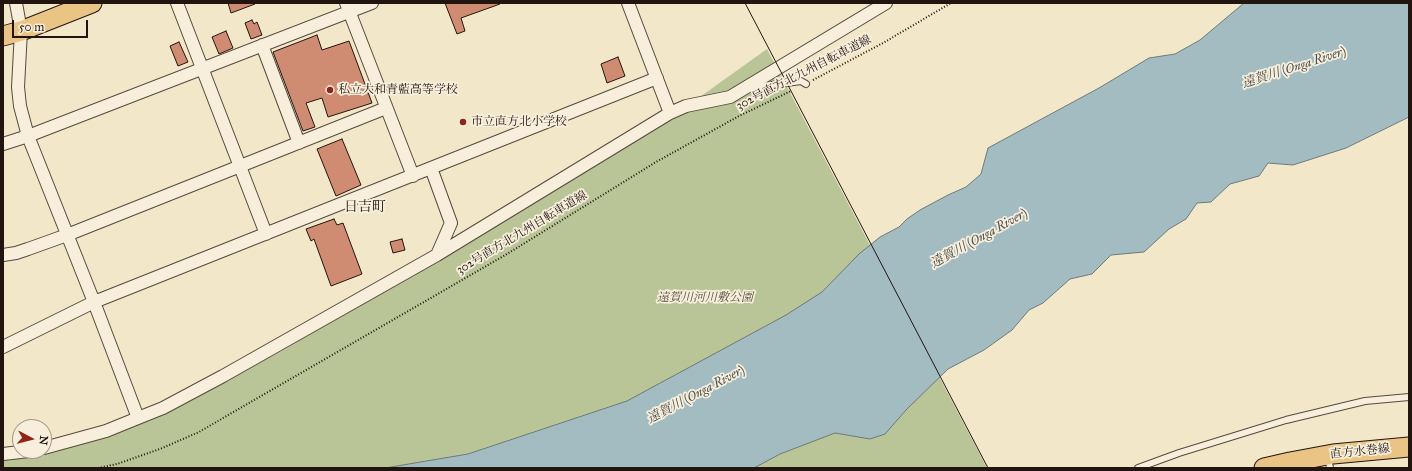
<!DOCTYPE html>
<html>
<head>
<meta charset="utf-8">
<style>
  body { margin:0 }
  #map { position:relative; width:1412px; height:471px; overflow:hidden; background:#f2e7c9; font-family:"IM FELL Great Primer",serif }
  canvas { display:block }
  .frame { position:absolute; inset:0; border:4px solid #22140f; pointer-events:none }
  .north { position:absolute; left:12px; top:419px; width:40px; height:40px; box-sizing:border-box; background:#f7efdc; border:1px solid #a2978a; border-radius:50%; rotate:97deg; font-size:11px; font-weight:700; line-height:16px; text-align:center; color:#22140f }
  .north::after { content:''; display:block; margin:auto; width:14px; height:18px; background:#8f2418; clip-path:polygon(50% 0,100% 100%,50% 72%,0 100%) }
  .scale { position:absolute; left:12px; top:20px; width:76px; height:18px; box-sizing:border-box; border:2px solid #22140f; border-top:0; padding-left:5px; font-size:12px; line-height:14px; white-space:nowrap; color:#22140f; -webkit-text-stroke:3px #f7efdc; paint-order:stroke }
</style>
</head>
<body>
<div id="map">
<canvas width="1412" height="471"></canvas>
<div class="frame"></div>
<div class="north">N</div>
<div class="scale">50 m</div>
</div>
<script>
const context = document.querySelector('canvas').getContext('2d');
context.lineJoin = 'round';
function paint(path, color) { context.fillStyle = color; context.fill(path, 'evenodd'); }
const shape = rows => new Path2D(rows.map(r => 'M' + r).join(''));
function stroke(path, color, width, dash) { context.strokeStyle = color; context.lineWidth = width; context.lineCap = dash ? 'butt' : 'round'; context.setLineDash(dash || []); context.stroke(path); }
function label(font, color, halo, rows, align = 'center') {
  context.font = font + ' "IM FELL Great Primer","Noto Serif JP",serif'; context.lineWidth = 3.5; context.setLineDash([]); context.textBaseline = 'middle'; context.strokeStyle = halo; context.fillStyle = color; for (const [text, x, y, turn = 0] of rows) {
    context.save(); context.translate(x, y); context.rotate((+turn || 0) * Math.PI / 180); context.textAlign = isNaN(turn) ? turn : align; if (halo) context.strokeText(text, 0, 0); context.fillText(text, 0, 0); context.restore();
  }
}
paint(shape([
  [767,49,987,468,3,468,3,460,31,457,56,450,161,414,280,352,435,261,662,124]
]), '#bac597');
const water = shape([
  [1244,3,1409,3,1409,117,1346,148,1293,165,1268,163,1259,176,1230,184,1211,202,1197,203,1186,219,1169,229,1144,252,1111,255,1092,274,1070,279,1043,303,1029,310,1012,330,984,350,948,369,906,410,885,434,870,439,835,433,780,454,754,468,385,468,468,454,627,401,786,315,822,292,859,254,880,237,899,227,907,219,920,210,948,195,966,187,981,174,988,148,1099,88,1149,58,1175,54,1200,40,1244,3]
]);
paint(water, '#a2bcc2');
stroke(water, '#6f797a', 1);
const building = shape([
  [228,3,255,3,255,4,231,13,228,3],
  [445,3,500,3,500,4,461,18,465,31,457,34,445,3],
  [252,20,254,24,257,22,262,35,251,39,245,23,252,20],
  [226,31,233,48,219,54,212,37,226,31],
  [317,35,322,50,349,41,372,103,328,117,322,98,306,103,315,127,303,131,273,52,317,35],
  [179,42,188,62,178,66,170,46,179,42],
  [618,57,625,76,607,83,601,64,618,57],
  [342,139,361,185,336,196,317,149,342,139],
  [334,219,337,225,343,223,362,274,331,286,314,239,311,241,306,229,334,219],
  [402,239,405,250,393,253,390,242,402,239]
]);
paint(building, '#cf8c72');
stroke(building, '#22140f', 1);
const service = shape([
  [750,88,801,81,806,84],
  [1328,457,1330,468],
  [1138,468,1179,453,1286,420,1365,401,1409,397]
]);
const minor = shape([
  [16,3,21,31,18,87,20,106,28,136,94,302,138,418],
  [177,3,266,234],
  [346,3,413,176],
  [628,3,670,113],
  [262,45,299,143],
  [3,144,28,136,372,3],
  [431,168,451,223,437,255],
  [3,255,16,253,28,249,67,235,386,108],
  [3,347,94,302,657,78],
  [44,448,106,431,138,418,163,408,223,376,437,255,670,113,686,106,730,97,886,3],
  [3,454,29,451]
]);
const primary = shape([
  [3,36,21,31,92,3],
  [1264,468,1290,462,1333,454,1409,447]
]);
stroke(service, '#56493e', 8);
stroke(minor, '#56493e', 14);
stroke(primary, '#22140f', 21);
stroke(shape([
  [813,80,883,43,951,3],
  [98,468,117,464,160,449,199,432,507,254,656,162,739,116,791,91]
]), '#22140f', 2, [1, 2]);
stroke(service, '#f7efdc', 6);
stroke(minor, '#f7efdc', 12);
stroke(primary, '#e9c484', 19);
stroke(shape([
  [745,3,988,468]
]), '#22140f', 1);
for (const [x, y, r, color] of [
  [330,90,4,"#8f2418"],
  [463,122,4,"#8f2418"]
]) { const dot = new Path2D(); dot.arc(x, y, r, 0, 2 * Math.PI); context.fillStyle = color; context.fill(dot); stroke(dot, '#f7efdc', 1.5); }
label('12px', '#22140f', '#f7efdc', [
  ["302号直方北九州自転車道線",804,73,-27],
  ["302号直方北九州自転車道線",522,233,-31],
  ["直方水巻線",1360,452,-6]
]);
label('12px', '#22140f', '#f7efdc', [
  ["私立大和青藍高等学校",338,90],
  ["市立直方北小学校",471,122]
], 'left');
label('italic 12px', '#57523f', '#f7efdc', [
  ["遠賀川河川敷公園",705,298]
]);
label('italic 13px', '#4f4f4e', '#f7efdc', [
  ["遠賀川 (Onga River)",1294,68,-18],
  ["遠賀川 (Onga River)",979,239,-29],
  ["遠賀川 (Onga River)",696,395,-28]
]);
label('14px', '#22140f', '#f7efdc', [
  ["日吉町",365,208]
]);
</script>
</body>
</html>
